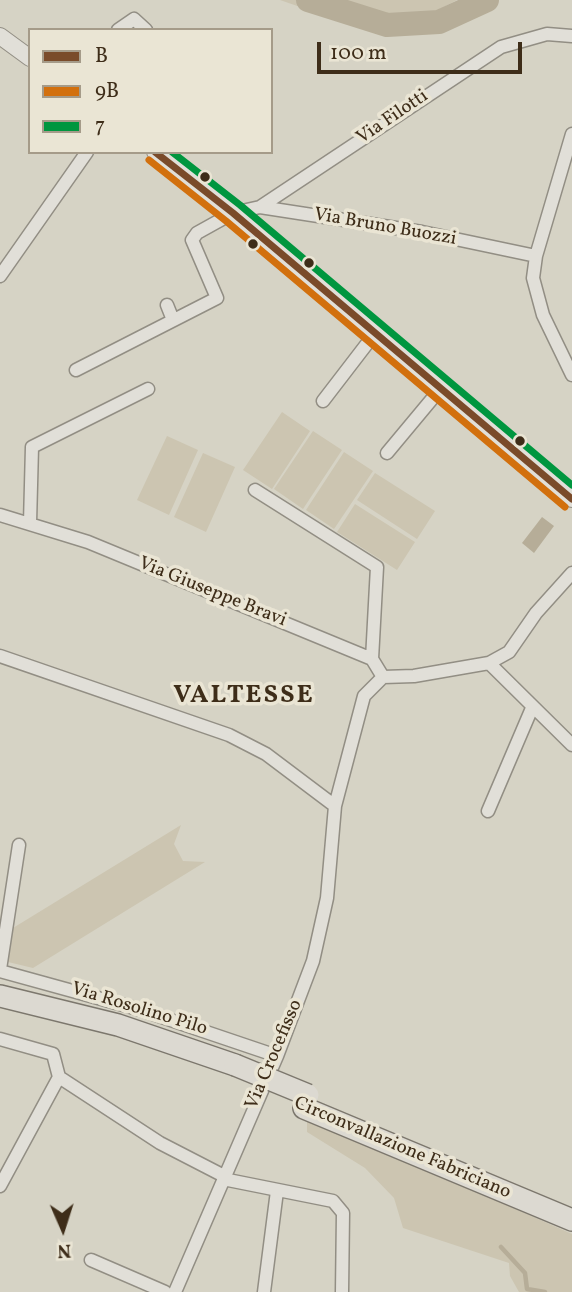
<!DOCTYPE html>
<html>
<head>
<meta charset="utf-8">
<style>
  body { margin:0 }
  #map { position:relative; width:572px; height:1292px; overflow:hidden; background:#d6d3c5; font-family:Vollkorn,serif }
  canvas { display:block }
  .legend { position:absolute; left:28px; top:28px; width:245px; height:126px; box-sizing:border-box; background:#eae5d4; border:2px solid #a59b89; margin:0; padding:9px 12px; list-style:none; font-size:21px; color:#3e2d19 }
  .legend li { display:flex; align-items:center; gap:14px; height:35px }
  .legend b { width:35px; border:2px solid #a59b89 }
  .north { position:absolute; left:28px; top:1194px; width:70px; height:70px; -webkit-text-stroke:5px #eae5d4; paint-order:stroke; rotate:177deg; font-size:19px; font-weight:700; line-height:28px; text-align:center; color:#3e2d19 }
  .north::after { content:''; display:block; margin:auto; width:24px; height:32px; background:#3e2d19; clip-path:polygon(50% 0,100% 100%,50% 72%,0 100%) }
  .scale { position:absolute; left:317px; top:42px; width:205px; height:32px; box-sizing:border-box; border:4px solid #3e2d19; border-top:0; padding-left:9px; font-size:21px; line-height:24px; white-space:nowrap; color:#3e2d19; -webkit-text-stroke:5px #eae5d4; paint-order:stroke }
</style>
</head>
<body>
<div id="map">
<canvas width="572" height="1292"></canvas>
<ul class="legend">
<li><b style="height:9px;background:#7a4b2a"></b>B</li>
<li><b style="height:9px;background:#d2700e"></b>9B</li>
<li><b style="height:9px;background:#00963f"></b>7</li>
</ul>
<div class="north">N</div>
<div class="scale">100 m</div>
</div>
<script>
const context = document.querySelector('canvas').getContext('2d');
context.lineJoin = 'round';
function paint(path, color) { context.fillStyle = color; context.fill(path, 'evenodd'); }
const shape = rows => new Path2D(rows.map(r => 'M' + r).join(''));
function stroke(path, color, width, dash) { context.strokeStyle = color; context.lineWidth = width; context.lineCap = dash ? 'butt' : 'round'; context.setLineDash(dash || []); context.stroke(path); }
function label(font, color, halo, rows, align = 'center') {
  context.font = font + ' Vollkorn,serif'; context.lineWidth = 7; context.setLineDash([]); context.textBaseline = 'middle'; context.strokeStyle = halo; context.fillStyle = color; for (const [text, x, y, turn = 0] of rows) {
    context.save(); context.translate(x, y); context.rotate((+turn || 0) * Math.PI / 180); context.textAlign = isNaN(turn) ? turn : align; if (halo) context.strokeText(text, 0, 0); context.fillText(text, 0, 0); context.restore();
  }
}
paint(shape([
  [280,0,324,0,332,18],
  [330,0,457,0,430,14,385,16],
  [282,412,310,431,272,489,243,470],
  [313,431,342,450,303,509,274,489],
  [167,436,198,450,169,515,137,500],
  [344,452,373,471,334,529,306,510],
  [203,453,235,467,206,532,174,517],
  [375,473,435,511,417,539,357,500],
  [355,504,415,542,397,570,337,532],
  [181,825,174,844,183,861,205,862,33,968,8,962,13,928],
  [307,1116,572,1234,572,1292,519,1292,510,1276,509,1263,403,1228,394,1198,365,1168,307,1132]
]), '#ccc5b1');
paint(shape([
  [542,517,554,526,534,553,522,543]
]), '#b6ad98');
stroke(shape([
  [501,1247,525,1273,527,1289,545,1292]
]), '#b6ad98', 4.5);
stroke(shape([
  [308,0,387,25,439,22,487,0]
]), '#b6ad98', 24);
const minor = shape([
  [118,30,134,19,146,30],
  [572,134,536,256,533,278,543,315,572,375],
  [260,207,501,47,547,34,572,36],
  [0,276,87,152],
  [167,305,173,320],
  [76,370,217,298,192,240,197,233,233,213,260,207,422,232,536,256],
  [323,401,376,332],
  [387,453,442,387],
  [255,490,377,567,372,659],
  [0,515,88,542,372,659,383,677],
  [30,523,32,447,148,389],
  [0,656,229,735,266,754,335,806],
  [489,663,572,745],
  [488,811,532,708],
  [0,969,19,845],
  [0,971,138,1009,277,1056],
  [0,1039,53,1054,59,1077,0,1186],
  [59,1077,160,1143,224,1176],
  [223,1179,333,1201,343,1213,342,1292],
  [91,1260,165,1292],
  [175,1292,277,1056,313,961,327,898,335,806,364,696,383,677,414,676,489,663,509,652,536,613,572,573],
  [264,1292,277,1191]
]);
const tertiary = shape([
  [0,36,30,58],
  [155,152,233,213,572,499]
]);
const trunk = shape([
  [0,996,118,1025,235,1065],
  [304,1108,572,1220]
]);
stroke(minor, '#928e84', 15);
stroke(tertiary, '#928e84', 18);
stroke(trunk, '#7c776d', 24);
stroke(minor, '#e1dfd8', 12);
stroke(tertiary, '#e1dfd8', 16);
stroke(trunk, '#dcd9d1', 21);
const trunkBridge = shape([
  [235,1065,308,1095]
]);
stroke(trunkBridge, '#7c776d', 24, []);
stroke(trunkBridge, '#dcd9d1', 21);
stroke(shape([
  [155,152,233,213,572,499]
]), '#7a4b2a', 7);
stroke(shape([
  [149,160,226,221,565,507]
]), '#d2700e', 7);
stroke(shape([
  [172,152,240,205,572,485]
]), '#00963f', 7);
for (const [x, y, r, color] of [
  [205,177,6,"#3e2d19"],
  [253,244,6,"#3e2d19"],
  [309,263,6,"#3e2d19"],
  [520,441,6,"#3e2d19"]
]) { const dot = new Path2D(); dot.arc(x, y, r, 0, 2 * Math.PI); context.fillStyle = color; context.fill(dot); stroke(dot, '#eae5d4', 2.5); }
label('19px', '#3e2d19', '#eae5d4', [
  ["Via Filotti",393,118,-34],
  ["Via Bruno Buozzi",385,228,10],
  ["Via Giuseppe Bravi",212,593,22],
  ["Via Rosolino Pilo",139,1010,17],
  ["Via Crocefisso",275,1055,-67],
  ["Circonvallazione Fabriciano",402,1149,23]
]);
context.letterSpacing = '2px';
label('bold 26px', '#3e2d19', '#eae5d4', [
  ["VALTESSE",244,697]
]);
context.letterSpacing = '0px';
</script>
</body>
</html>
